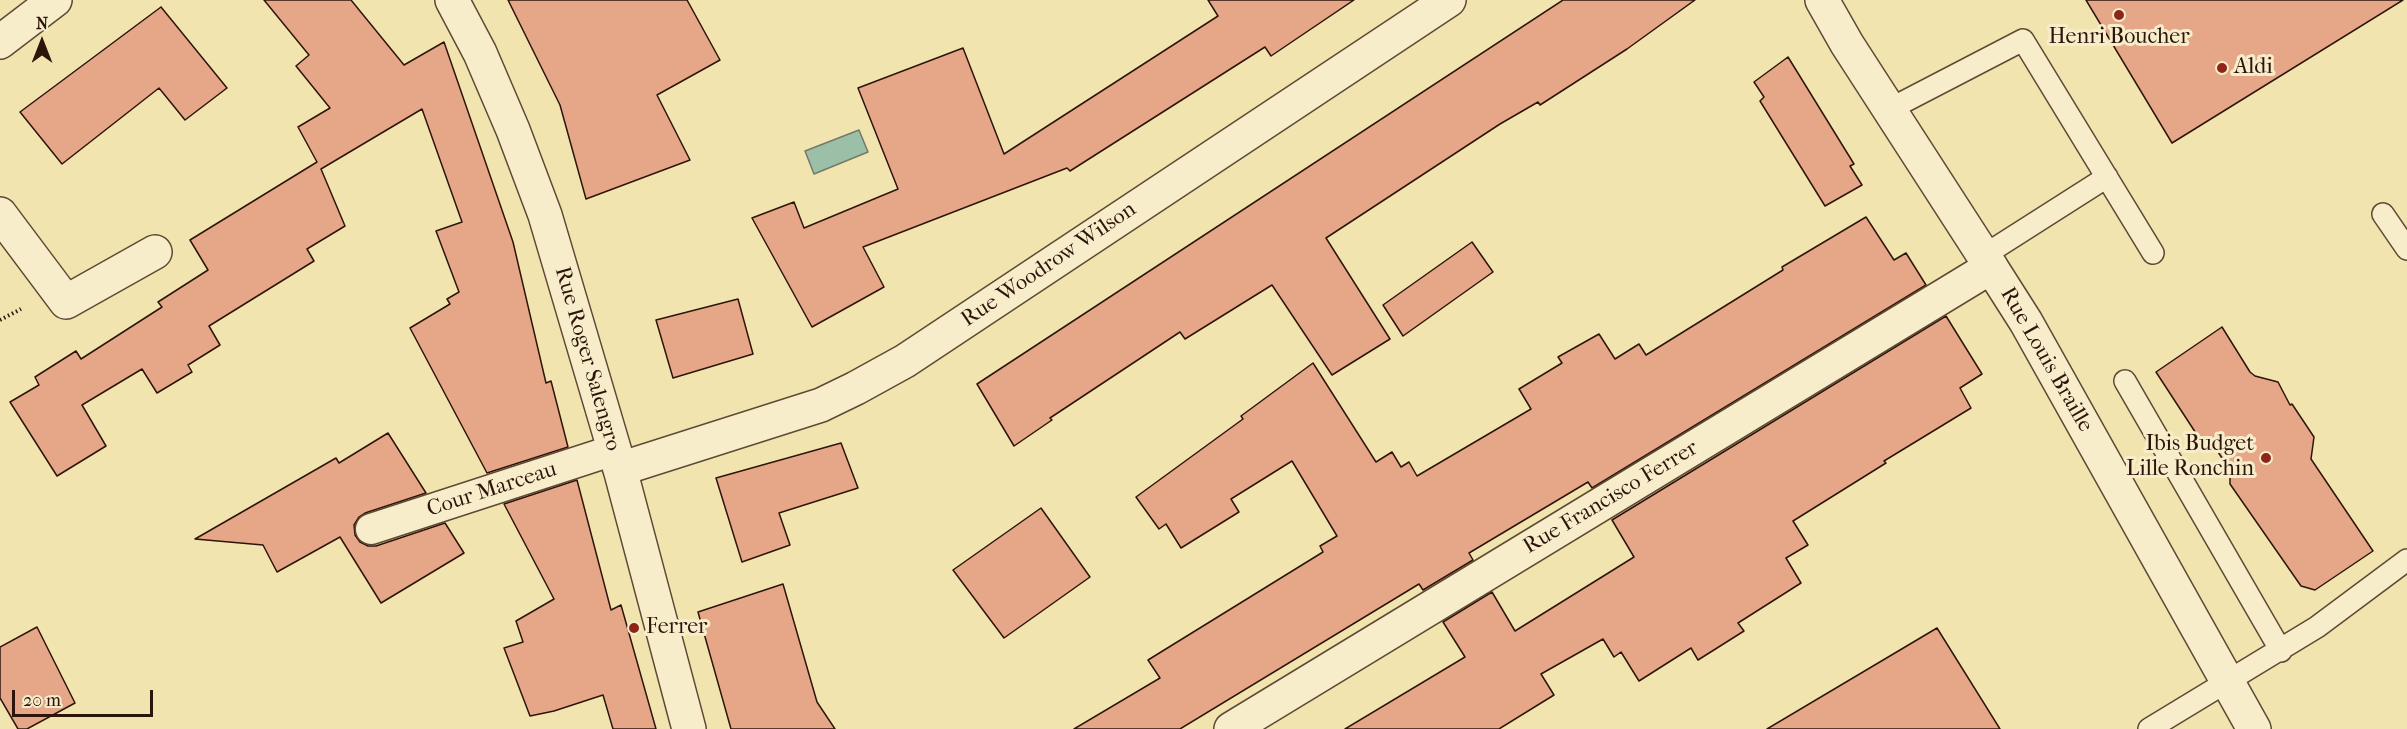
<!DOCTYPE html>
<html>
<head>
<meta charset="utf-8">
<style>
  body { margin:0 }
  #map { position:relative; width:2407px; height:729px; overflow:hidden; background:#f2e4af; font-family:"IM FELL French Canon",serif }
  canvas { display:block }
  .north { position:absolute; left:12px; top:12px; width:60px; height:60px; -webkit-text-stroke:4px #f7edcb; paint-order:stroke; rotate:0deg; font-size:16px; font-weight:700; line-height:24px; text-align:center; color:#2d150b }
  .north::after { content:''; display:block; margin:auto; width:21px; height:27px; background:#2d150b; clip-path:polygon(50% 0,100% 100%,50% 72%,0 100%) }
  .scale { position:absolute; left:12px; top:690px; width:141px; height:27px; box-sizing:border-box; border:3px solid #2d150b; border-top:0; padding-left:8px; font-size:18px; line-height:21px; white-space:nowrap; color:#2d150b; -webkit-text-stroke:4px #f7edcb; paint-order:stroke }
</style>
</head>
<body>
<div id="map">
<canvas width="2407" height="729"></canvas>
<div class="north">N</div>
<div class="scale">20 m</div>
</div>
<script>
const context = document.querySelector('canvas').getContext('2d');
context.lineJoin = 'round';
function paint(path, color) { context.fillStyle = color; context.fill(path, 'evenodd'); }
const shape = rows => new Path2D(rows.map(r => 'M' + r).join(''));
function stroke(path, color, width, dash) { context.strokeStyle = color; context.lineWidth = width; context.lineCap = dash ? 'butt' : 'round'; context.setLineDash(dash || []); context.stroke(path); }
function label(font, color, halo, rows, align = 'center') {
  context.font = font + ' "IM FELL French Canon",serif'; context.lineWidth = 6; context.setLineDash([]); context.textBaseline = 'middle'; context.strokeStyle = halo; context.fillStyle = color; for (const [text, x, y, turn = 0] of rows) {
    context.save(); context.translate(x, y); context.rotate((+turn || 0) * Math.PI / 180); context.textAlign = isNaN(turn) ? turn : align; if (halo) context.strokeText(text, 0, 0); context.fillText(text, 0, 0); context.restore();
  }
}
const water = shape([
  [859,130,868,152,814,174,805,151,859,130]
]);
paint(water, '#9cbfa7');
stroke(water, '#707b69', 1.5);
const building = shape([
  [264,0,351,0,404,65,444,42,513,242,546,383,551,381,568,447,487,473,410,328,450,304,447,299,459,292,436,231,462,222,422,109,321,169,345,226,307,249,314,261,209,326,220,345,188,365,192,372,157,393,142,369,82,405,106,446,57,476,10,402,39,385,35,377,76,351,81,359,162,307,158,302,208,270,190,240,317,162,298,127,330,108,296,66,309,55,264,0],
  [508,0,687,0,720,60,657,95,690,160,586,199,560,105,508,0],
  [1208,0,1354,0,1271,56,1265,47,1070,171,1067,168,863,247,884,287,812,327,752,218,794,202,804,228,898,189,858,88,963,48,1004,154,1218,16,1208,0],
  [1563,0,1695,0,1627,49,1540,105,1538,102,1500,124,1326,238,1390,339,1332,375,1272,285,1185,339,1180,332,1050,418,1052,420,1014,446,977,384,1563,0],
  [2086,0,2403,0,2172,143,2086,0],
  [161,7,227,88,185,120,159,88,62,164,20,112,161,7],
  [1788,57,1854,164,1850,166,1862,185,1825,206,1760,101,1764,97,1754,82,1788,57],
  [1866,217,1894,260,1906,253,1926,285,1592,488,1588,482,1469,553,1473,560,1423,590,1419,584,1180,729,1074,729,1160,678,1148,660,1323,552,1320,546,1337,536,1292,461,1231,499,1239,512,1181,548,1166,524,1159,529,1136,497,1243,419,1241,416,1313,363,1376,462,1392,452,1401,467,1409,462,1417,476,1531,409,1519,389,1562,363,1558,357,1599,334,1615,359,1639,344,1646,355,1783,270,1782,267,1866,217],
  [1472,242,1493,272,1403,336,1383,305,1472,242],
  [738,299,753,354,673,378,656,320,738,299],
  [1946,316,1982,374,1960,388,1971,408,1884,461,1886,463,1793,521,1808,545,1786,558,1801,583,1738,623,1744,631,1698,660,1691,648,1639,681,1621,652,1614,657,1603,639,1541,674,1554,695,1499,729,1345,729,1465,657,1443,622,1492,592,1515,631,1634,557,1612,520,1946,316],
  [2222,327,2250,372,2255,376,2278,382,2290,405,2292,404,2314,437,2311,459,2373,551,2315,590,2301,586,2230,484,2230,471,2215,447,2203,444,2156,372,2222,327],
  [388,433,426,493,365,513,359,517,354,525,355,535,360,542,368,546,376,546,445,523,464,553,381,603,340,537,277,572,263,545,195,539,336,458,339,463,388,433],
  [841,443,858,488,779,513,790,545,742,562,716,478,841,443],
  [577,480,611,610,621,605,656,729,613,729,603,695,554,711,530,716,504,648,523,642,516,621,554,599,504,504,577,480],
  [1041,508,1090,577,1004,638,953,570,1041,508],
  [783,584,817,702,835,729,731,729,698,612,783,584],
  [37,627,75,703,27,729,18,729,0,698,0,647,37,627],
  [1937,628,2000,729,1767,729,1900,650,1937,628]
]);
paint(building, '#e6a788');
stroke(building, '#2d150b', 1.5);
const service = shape([
  [1890,109,2023,40,2153,253],
  [2383,214,2407,249],
  [1983,256,2107,177],
  [2125,381,2281,651],
  [2149,729,2317,627,2407,560]
]);
const pedestrian = shape([
  [371,529,614,450]
]);
const minor = shape([
  [1822,0,1847,44,1991,267],
  [0,42,55,0],
  [0,214,66,302,155,252],
  [620,469,821,405,856,388,905,361,1449,0]
]);
const tertiary = shape([
  [452,0,480,53,513,130,545,215,620,469,689,729],
  [1231,729,1991,267,2026,322,2254,729]
]);
stroke(service, '#5e4934', 24);
stroke(pedestrian, '#5e4934', 33);
stroke(minor, '#5e4934', 36);
stroke(tertiary, '#5e4934', 36);
stroke(shape([
  [0,320,21,309]
]), '#2d150b', 4, [1.5, 3]);
stroke(service, '#f7edcb', 21);
stroke(pedestrian, '#f7edcb', 30);
stroke(minor, '#f7edcb', 33);
stroke(tertiary, '#f7edcb', 33);
for (const [x, y, r, color] of [
  [2119,15,6,"#8f2418"],
  [2222,68,6,"#8f2418"],
  [2266,458,6,"#8f2418"],
  [634,628,6,"#8f2418"]
]) { const dot = new Path2D(); dot.arc(x, y, r, 0, 2 * Math.PI); context.fillStyle = color; context.fill(dot); stroke(dot, '#f7edcb', 2); }
label('22px', '#2d150b', '#f7edcb', [
  ["Henri Boucher",2119,38,"center"],
  ["Aldi",2234,68],
  ["Ibis Budget",2254,445,"right"],
  ["Lille Ronchin",2254,470,"right"],
  ["Ferrer",646,628]
], 'left');
label('22px', '#2d150b', '#f7edcb', [
  ["Rue Woodrow Wilson",1049,265,-34],
  ["Rue Roger Salengro",587,359,74],
  ["Rue Louis Braille",2046,360,60],
  ["Cour Marceau",492,490,-18],
  ["Rue Francisco Ferrer",1611,498,-31]
]);
</script>
</body>
</html>
